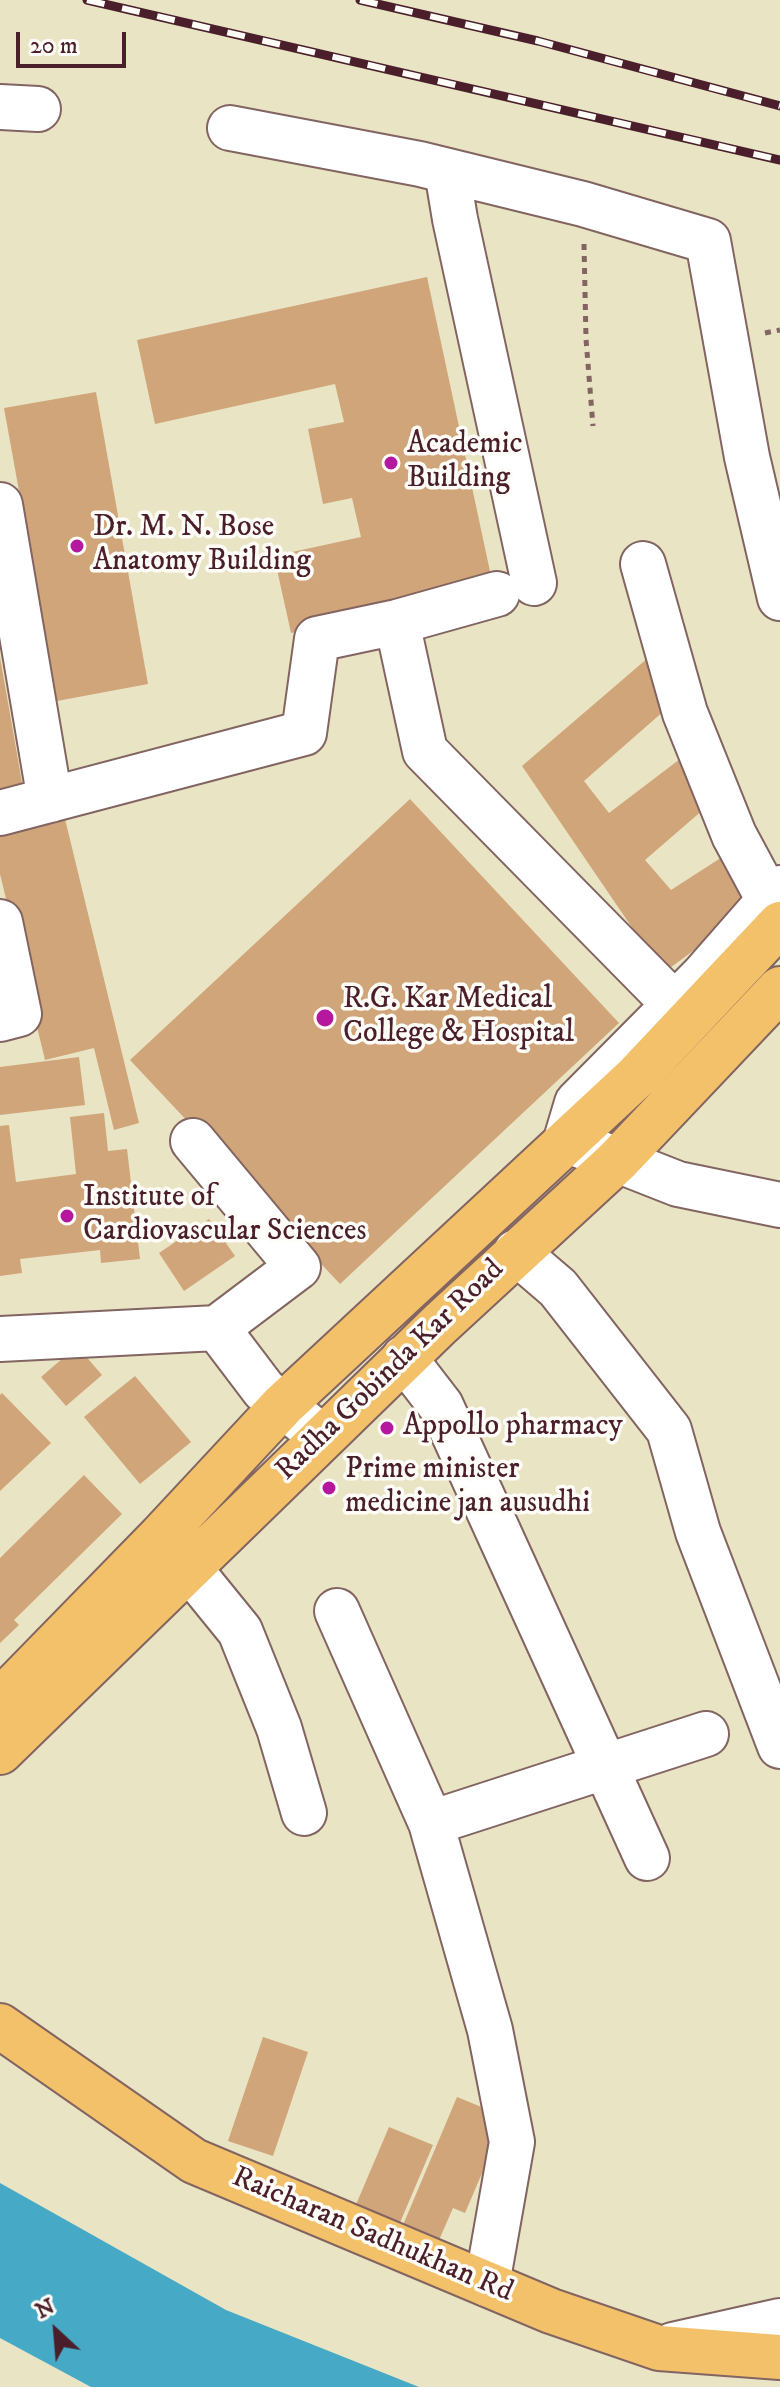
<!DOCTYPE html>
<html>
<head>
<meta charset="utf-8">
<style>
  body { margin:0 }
  #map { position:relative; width:780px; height:2387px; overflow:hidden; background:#e9e4c4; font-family:"IM FELL DW Pica",serif }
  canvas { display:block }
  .north { position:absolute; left:16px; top:2291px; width:80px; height:80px; -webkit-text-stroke:6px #fdfcf7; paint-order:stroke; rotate:334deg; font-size:22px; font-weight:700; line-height:32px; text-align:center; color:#4a1f2b }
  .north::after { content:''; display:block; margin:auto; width:28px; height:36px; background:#4a1f2b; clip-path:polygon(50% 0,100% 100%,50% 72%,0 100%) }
  .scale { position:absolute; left:16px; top:32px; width:110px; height:36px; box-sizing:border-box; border:4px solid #4a1f2b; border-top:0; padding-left:10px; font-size:24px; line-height:28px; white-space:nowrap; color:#4a1f2b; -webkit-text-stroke:6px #fdfcf7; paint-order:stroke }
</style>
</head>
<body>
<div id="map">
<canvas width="780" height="2387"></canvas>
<div class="north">N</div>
<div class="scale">20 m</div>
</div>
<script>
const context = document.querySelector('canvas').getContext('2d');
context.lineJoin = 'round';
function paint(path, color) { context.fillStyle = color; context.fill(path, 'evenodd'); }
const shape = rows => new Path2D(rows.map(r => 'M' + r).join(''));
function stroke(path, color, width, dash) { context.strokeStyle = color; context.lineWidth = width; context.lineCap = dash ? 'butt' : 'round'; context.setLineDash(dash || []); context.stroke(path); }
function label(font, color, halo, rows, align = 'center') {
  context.font = font + ' "IM FELL DW Pica",serif'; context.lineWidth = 7; context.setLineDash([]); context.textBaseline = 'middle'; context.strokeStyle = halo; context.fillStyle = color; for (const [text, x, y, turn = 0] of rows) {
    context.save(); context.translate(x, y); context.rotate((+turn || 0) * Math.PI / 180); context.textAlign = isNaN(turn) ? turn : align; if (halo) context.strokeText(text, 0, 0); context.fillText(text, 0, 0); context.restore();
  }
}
paint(shape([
  [0,2183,226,2310,419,2387,91,2387,0,2338]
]), '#46a9c5');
paint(shape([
  [427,277,494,590,291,633,274,556,361,537,352,498,323,504,308,429,344,422,335,384,155,424,137,340],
  [96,392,148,684,57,701,4,408],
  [0,657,24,794,0,798],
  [649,657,681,696,584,781,609,813,680,759,719,796,645,860,671,890,733,850,757,904,663,973,522,766],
  [410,799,619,1023,340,1284,130,1060],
  [65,819,139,1123,114,1130,94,1048,45,1060,0,874,0,835],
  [79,1057,85,1105,0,1115,0,1067],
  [104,1113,108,1151,127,1149,140,1259,101,1263,100,1250,20,1259,22,1273,0,1276,0,1126,9,1125,16,1182,76,1174,70,1117],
  [209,1219,235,1256,184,1291,159,1253],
  [77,1346,102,1375,66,1406,41,1377],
  [135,1376,191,1442,140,1484,84,1417],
  [2,1393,51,1443,0,1491,0,1395],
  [84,1475,122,1514,14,1620,19,1625,0,1643,0,1558],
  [263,2037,308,2052,273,2156,228,2141],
  [457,2097,506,2117,465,2213,453,2208,439,2240,403,2225],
  [389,2127,433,2145,396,2232,352,2214]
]), '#d0a579');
const minor = shape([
  [0,107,38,109],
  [230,128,420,164,583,204,708,241,747,457,780,598],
  [447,171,455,219,534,583],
  [0,505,50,800],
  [643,564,685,713,734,835,769,900],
  [397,622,425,751,675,1005],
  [0,813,304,733,317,639,397,622,497,594],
  [780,888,703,976,577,1103,566,1140,678,1184,780,1205],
  [0,922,19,1014,0,1019],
  [193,1141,298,1267,217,1328],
  [516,1252,558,1288,669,1430,698,1532,780,1746],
  [0,1339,217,1328,264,1390,322,1437],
  [404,1358,441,1406,647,1858],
  [188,1567,240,1631,279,1728,304,1813],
  [337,1611,431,1823,490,2030,512,2142,487,2284],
  [431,1823,706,1734],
  [673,2345,780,2321]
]);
const major = shape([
  [0,1701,161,1536,283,1405,636,1077,780,924],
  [0,1752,440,1324,617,1161,780,989],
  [0,2026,194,2161,551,2311,659,2348,780,2357]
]);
stroke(minor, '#826461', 48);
stroke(major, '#826461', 48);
stroke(shape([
  [584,244,586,339,593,426],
  [765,333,780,330]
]), '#826461', 5, [6, 6]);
stroke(minor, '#fff', 44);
stroke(major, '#f4c16b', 44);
const rail = shape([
  [87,0,780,160],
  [360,0,538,41,780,106]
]);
stroke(rail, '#4a1f2b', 9);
stroke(rail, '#fdfcf7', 6, [18]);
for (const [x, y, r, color] of [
  [391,463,8,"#b5179e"],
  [77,546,8,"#b5179e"],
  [325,1018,10,"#b5179e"],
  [67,1216,8,"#b5179e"],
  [387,1428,8,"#b5179e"],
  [329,1488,8,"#b5179e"]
]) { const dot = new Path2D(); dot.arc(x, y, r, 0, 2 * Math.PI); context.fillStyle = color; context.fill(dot); stroke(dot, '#fdfcf7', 3); }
label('30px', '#4a1f2b', '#fdfcf7', [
  ["Academic",407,446],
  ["Building",407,480],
  ["Dr. M. N. Bose",93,529],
  ["Anatomy Building",93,563],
  ["R.G. Kar Medical",343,1001],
  ["College & Hospital",343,1035],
  ["Institute of",83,1199],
  ["Cardiovascular Sciences",83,1233],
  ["Appollo pharmacy",403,1428],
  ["Prime minister",345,1471],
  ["medicine jan ausudhi",345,1505]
], 'left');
label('30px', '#4a1f2b', '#fdfcf7', [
  ["Radha Gobinda Kar Road",391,1371,-44],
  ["Raicharan Sadhukhan Rd",372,2236,23]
]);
</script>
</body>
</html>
